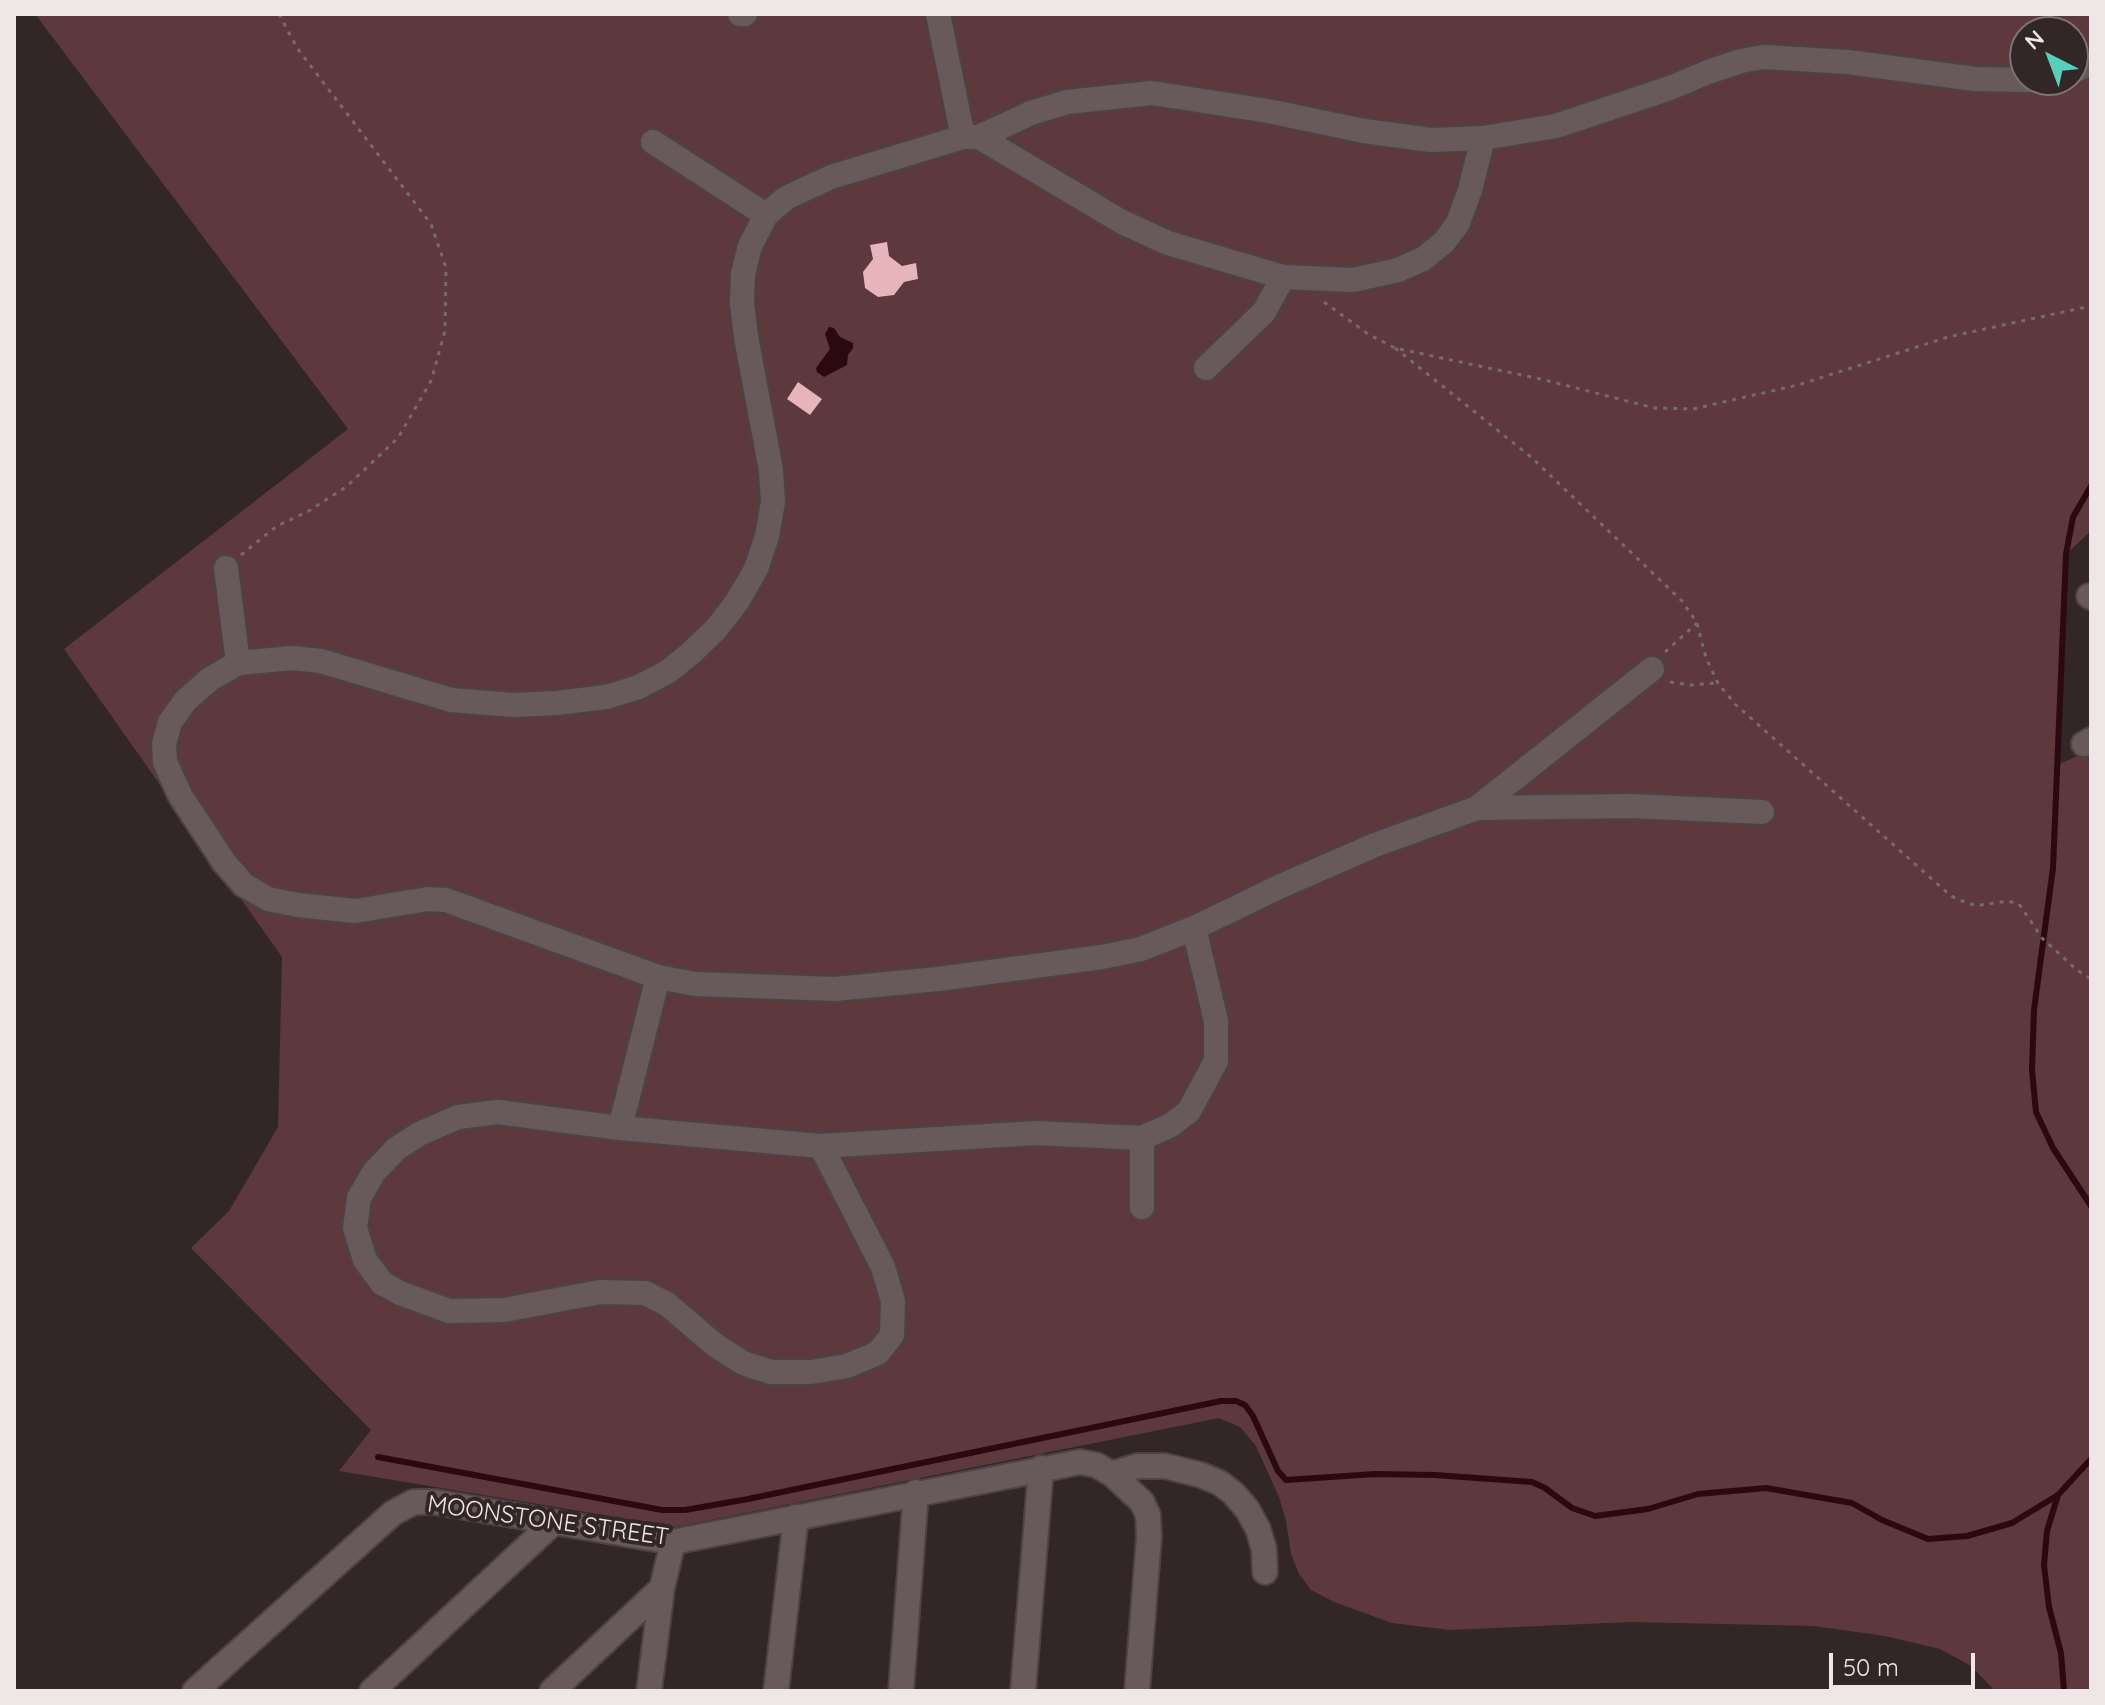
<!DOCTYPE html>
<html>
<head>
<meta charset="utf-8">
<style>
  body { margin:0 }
  #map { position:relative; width:2105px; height:1705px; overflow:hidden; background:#332627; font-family:Quicksand,sans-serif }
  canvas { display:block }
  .frame { position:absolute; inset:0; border:16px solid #efe6e7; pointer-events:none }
  .north { position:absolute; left:2009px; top:16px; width:80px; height:80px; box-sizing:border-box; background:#332627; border:2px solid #7e7374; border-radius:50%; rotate:318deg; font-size:22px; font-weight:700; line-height:32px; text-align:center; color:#efe6e7 }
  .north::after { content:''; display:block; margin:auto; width:28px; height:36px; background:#5acebc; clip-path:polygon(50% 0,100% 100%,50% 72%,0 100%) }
  .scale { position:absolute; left:1829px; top:1653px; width:146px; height:36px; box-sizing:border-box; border:4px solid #efe6e7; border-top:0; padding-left:10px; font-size:24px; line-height:28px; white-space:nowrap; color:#efe6e7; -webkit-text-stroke:6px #332627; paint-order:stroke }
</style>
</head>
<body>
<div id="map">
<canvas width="2105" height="1705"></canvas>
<div class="frame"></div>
<div class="north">N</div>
<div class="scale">50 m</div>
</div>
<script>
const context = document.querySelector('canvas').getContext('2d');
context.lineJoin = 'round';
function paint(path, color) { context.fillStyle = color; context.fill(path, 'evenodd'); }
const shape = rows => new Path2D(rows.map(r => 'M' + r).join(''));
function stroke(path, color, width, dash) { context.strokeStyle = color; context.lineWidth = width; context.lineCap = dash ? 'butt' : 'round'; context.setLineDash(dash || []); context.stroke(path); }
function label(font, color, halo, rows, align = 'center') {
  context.font = font + ' Quicksand,sans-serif'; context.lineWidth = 8; context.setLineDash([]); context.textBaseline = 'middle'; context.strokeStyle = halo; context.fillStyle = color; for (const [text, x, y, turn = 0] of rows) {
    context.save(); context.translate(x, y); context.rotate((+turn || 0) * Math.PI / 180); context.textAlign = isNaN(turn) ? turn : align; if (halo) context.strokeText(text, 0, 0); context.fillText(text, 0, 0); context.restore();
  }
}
paint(shape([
  [35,14,2091,14,2091,531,2066,554,2059,764,2091,750,2091,1691,1995,1691,1971,1666,1940,1649,1885,1636,1814,1626,1630,1622,1450,1630,1392,1623,1334,1602,1311,1590,1299,1574,1291,1554,1286,1521,1279,1497,1256,1446,1240,1427,1219,1418,676,1527,339,1471,371,1430,191,1248,229,1211,278,1127,282,957,64,649,348,429],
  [2025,32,2073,32,2073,80,2025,80]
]), '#5d383d');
paint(shape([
  [829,327,834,328,840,337,853,343,853,348,848,355,847,365,824,377,817,372,816,368,830,349,825,334]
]), '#2b0910');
stroke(shape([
  [2091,486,2073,517,2066,554,2053,868,2034,1010,2032,1070,2036,1112,2053,1148,2091,1206],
  [378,1457,662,1510,685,1510,748,1499,1221,1401,1236,1401,1245,1405,1253,1416,1278,1471,1286,1480,1375,1474,1435,1475,1532,1482,1545,1488,1572,1508,1595,1516,1648,1509,1698,1494,1766,1488,1852,1503,1882,1520,1928,1539,1967,1536,2012,1523,2058,1495,2091,1459],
  [2058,1495,2047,1531,2044,1565,2049,1607,2061,1653,2064,1691]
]), '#2b0910', 6);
paint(shape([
  [887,242,889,256,902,266,916,263,918,279,904,282,894,295,878,297,865,288,863,272,873,259,870,245],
  [798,382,822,399,810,415,787,399]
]), '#e5b5bb');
const minor = shape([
  [740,14,745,14],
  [938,14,963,137],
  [2073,71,2091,63],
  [979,137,1122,222,1168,243,1283,277,1353,280,1398,270,1423,259,1444,242,1458,223,1470,190,1483,138],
  [653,142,766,215],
  [1206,368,1264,312,1283,277],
  [226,568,238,663],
  [2089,596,2091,597],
  [1652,669,1477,808,1375,845,1281,886,1194,928,1141,949,1102,957,938,979,835,989,695,984,658,977,446,900,428,899,355,911,298,905,268,899,244,885,224,862,180,795,165,762,164,744,170,722,186,700,210,679,238,663,292,658,321,661,451,700,514,705,557,703,606,697,639,687,669,671,691,653,716,629,737,602,756,569,767,536,773,502,771,470,746,337,742,303,743,274,750,246,766,215,786,198,831,177,963,137,979,137,1031,113,1067,102,1152,93,1268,111,1364,131,1431,140,1483,138,1556,126,1670,88,1708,72,1741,61,1764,57,1848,62,1975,79,2026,80],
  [2084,744,2091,740],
  [1477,808,1632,806,1762,812],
  [620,1128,658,977],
  [821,1146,883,1267,893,1301,892,1335,878,1353,847,1366,811,1372,771,1372,743,1363,715,1345,667,1304,645,1293,600,1292,504,1310,449,1311,400,1293,382,1283,365,1260,355,1228,359,1198,374,1172,396,1149,419,1134,458,1117,498,1112,620,1128,821,1146,1036,1133,1142,1138,1171,1125,1189,1111,1216,1061,1216,1021,1194,928],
  [1142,1207,1142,1138],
  [1112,1474,1138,1466,1165,1466,1201,1475,1220,1483,1233,1493,1247,1509,1258,1529,1264,1549,1265,1572],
  [195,1691,393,1513,414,1502,435,1502,673,1542,1080,1462,1096,1465,1112,1474,1142,1502,1148,1515,1149,1537,1137,1691],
  [372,1691,554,1522],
  [552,1691,662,1588],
  [649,1691,662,1588,673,1542],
  [776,1691,796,1517],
  [901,1691,916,1492],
  [1023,1691,1041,1468]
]);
stroke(minor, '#4d4344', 28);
stroke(shape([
  [1324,302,1368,334,1395,348,1545,380,1654,408,1693,409,1798,385,1948,337,2091,306],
  [1395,348,1531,457,1682,601,1697,623,1706,658,1718,683,1735,704,1951,896,1969,904,1981,905,2008,901,2019,904,2042,938,2077,970,2091,979],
  [241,555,277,526,307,512,346,487,398,438,431,381,445,331,446,268,431,224,297,48,279,14],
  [1665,652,1697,623],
  [1670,682,1690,685,1718,683]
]), '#766b6c', 3, [4, 6]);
stroke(minor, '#68595b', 24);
label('24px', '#efe6e7', '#332627', [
  ["MOONSTONE STREET",548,1521,8]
]);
</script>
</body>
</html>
